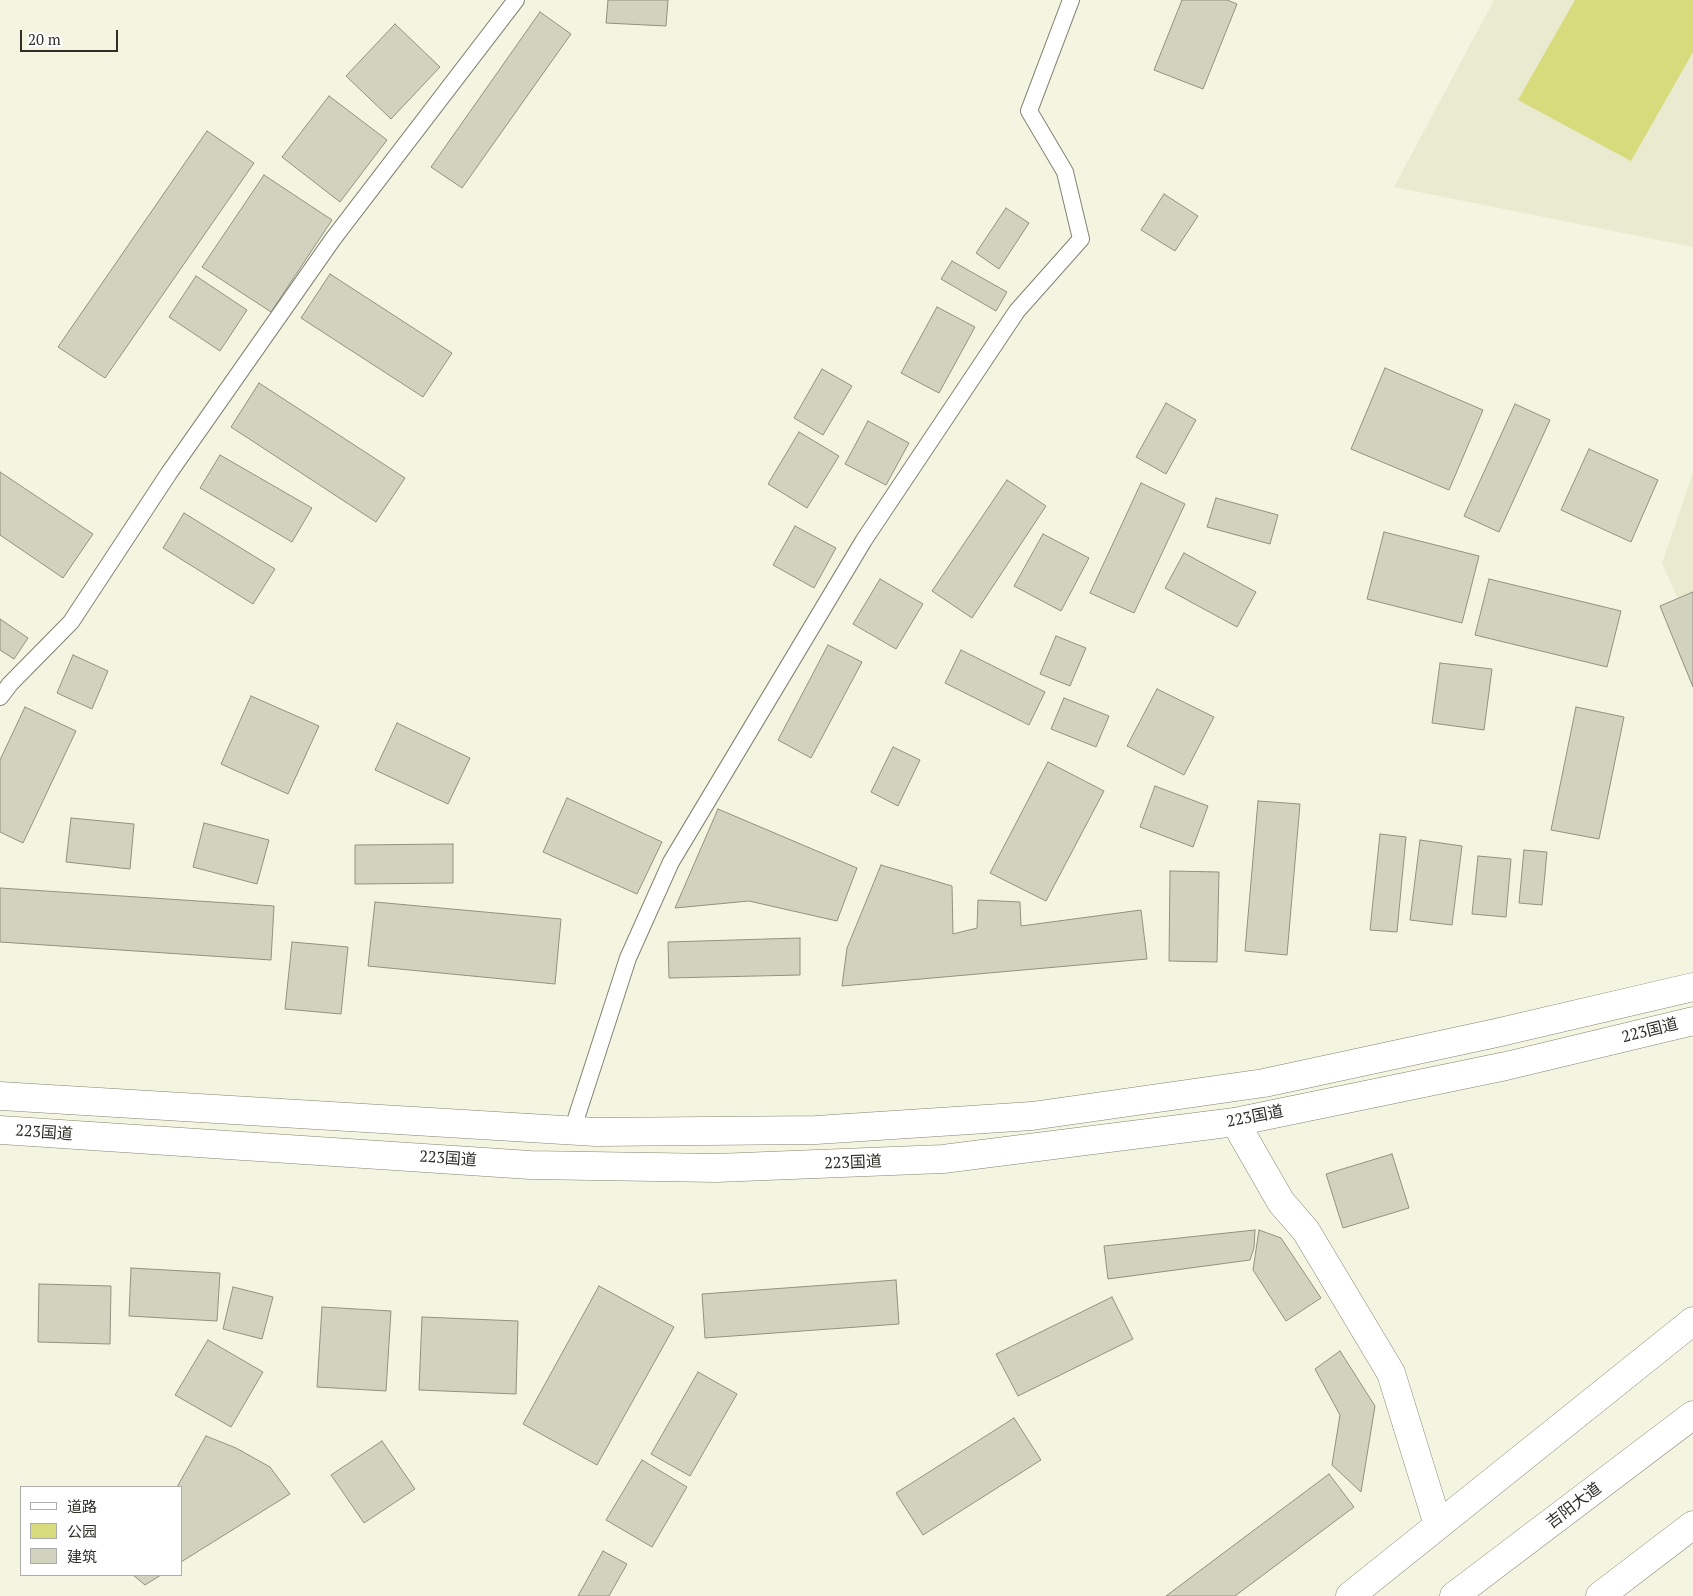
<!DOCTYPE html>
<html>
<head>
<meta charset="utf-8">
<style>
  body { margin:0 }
  #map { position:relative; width:1693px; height:1596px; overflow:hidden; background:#f4f5e1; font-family:"PT Serif","Noto Sans SC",serif }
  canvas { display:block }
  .legend { position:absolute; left:20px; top:1486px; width:162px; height:90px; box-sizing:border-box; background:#fff; border:1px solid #acaca9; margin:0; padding:6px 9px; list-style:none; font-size:15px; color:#2f2f28 }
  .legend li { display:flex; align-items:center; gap:10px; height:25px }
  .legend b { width:25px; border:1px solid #acaca9 }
  .scale { position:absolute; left:20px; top:30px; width:98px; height:22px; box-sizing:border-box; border:2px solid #2f2f28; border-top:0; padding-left:6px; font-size:15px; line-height:18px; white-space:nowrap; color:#2f2f28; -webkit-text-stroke:4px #fff; paint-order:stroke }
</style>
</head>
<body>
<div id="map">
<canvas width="1693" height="1596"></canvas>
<ul class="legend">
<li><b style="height:6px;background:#fff"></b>道路</li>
<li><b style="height:14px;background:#d8db7c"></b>公园</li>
<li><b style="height:14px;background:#d2d3bf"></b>建筑</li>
</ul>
<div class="scale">20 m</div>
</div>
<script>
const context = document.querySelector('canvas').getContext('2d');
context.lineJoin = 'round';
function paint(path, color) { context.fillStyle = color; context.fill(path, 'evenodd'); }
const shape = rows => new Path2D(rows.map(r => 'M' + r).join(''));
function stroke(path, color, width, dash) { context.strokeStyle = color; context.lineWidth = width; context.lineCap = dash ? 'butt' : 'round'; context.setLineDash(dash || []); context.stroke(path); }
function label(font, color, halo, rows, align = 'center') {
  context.font = font + ' "PT Serif","Noto Sans SC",serif'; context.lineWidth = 5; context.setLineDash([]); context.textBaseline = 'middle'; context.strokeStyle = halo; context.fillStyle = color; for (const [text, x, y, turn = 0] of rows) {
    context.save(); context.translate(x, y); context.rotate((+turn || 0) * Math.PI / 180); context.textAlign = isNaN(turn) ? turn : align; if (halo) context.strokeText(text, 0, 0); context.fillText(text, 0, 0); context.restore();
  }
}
paint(shape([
  [1494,0,1693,0,1693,247,1394,187],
  [1693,473,1693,633,1662,563]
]), '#e9eacf');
paint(shape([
  [1575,0,1693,0,1693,52,1631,161,1518,100]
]), '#d8db7c');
const building = shape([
  [608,0,668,0,666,26,606,23,608,0],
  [1182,0,1227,0,1237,4,1203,89,1154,70,1182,0],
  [540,12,571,34,462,188,431,167,540,12],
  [395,24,440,67,391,119,346,76,395,24],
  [329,96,387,140,340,202,282,157,329,96],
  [207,131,254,163,105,378,58,347,207,131],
  [264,175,332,220,271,312,202,267,264,175],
  [1164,194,1198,216,1175,251,1141,230,1164,194],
  [1006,208,1029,223,999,269,976,253,1006,208],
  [952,261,1007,292,996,311,941,279,952,261],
  [330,274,452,353,423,397,301,318,330,274],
  [196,276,247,310,220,351,169,317,196,276],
  [937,307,975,327,939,393,901,373,937,307],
  [1385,368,1483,410,1449,490,1351,449,1385,368],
  [822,369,852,386,823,435,794,418,822,369],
  [259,383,405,478,376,522,231,427,259,383],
  [1166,403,1196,420,1166,474,1136,457,1166,403],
  [1515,404,1550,420,1499,532,1464,516,1515,404],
  [868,421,909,443,886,485,845,464,868,421],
  [799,432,839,456,807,508,768,484,799,432],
  [1589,449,1658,480,1631,542,1561,510,1589,449],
  [220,455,312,508,292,542,200,488,220,455],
  [0,472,93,534,63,578,0,535,0,472],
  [1007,480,1046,506,972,618,932,591,1007,480],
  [1141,483,1185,504,1134,613,1090,593,1141,483],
  [1216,498,1278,515,1270,544,1207,527,1216,498],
  [184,513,275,569,253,604,163,548,184,513],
  [795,526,836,548,814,588,773,565,795,526],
  [1384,532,1479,556,1462,623,1367,599,1384,532],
  [1043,534,1089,558,1061,611,1014,586,1043,534],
  [1184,553,1256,592,1237,627,1165,588,1184,553],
  [880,579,923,604,896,649,853,624,880,579],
  [1489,579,1621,611,1607,667,1475,635,1489,579],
  [1693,592,1693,687,1660,606,1693,592],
  [0,619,28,638,14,659,0,650,0,619],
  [1056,636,1086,648,1070,686,1040,674,1056,636],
  [828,645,862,662,811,758,778,740,828,645],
  [961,650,1045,692,1029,725,945,683,961,650],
  [73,655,108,671,92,709,57,693,73,655],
  [1440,663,1492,669,1484,730,1432,723,1440,663],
  [1157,689,1214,717,1184,775,1127,746,1157,689],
  [251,696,319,726,288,794,221,764,251,696],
  [1064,698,1109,716,1096,747,1051,729,1064,698],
  [25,707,76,731,23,843,0,832,0,760,25,707],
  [1576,707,1624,717,1599,839,1551,830,1576,707],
  [397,723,470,758,448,804,375,770,397,723],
  [893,747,920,760,898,806,871,792,893,747],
  [1048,762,1104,791,1046,901,990,873,1048,762],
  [1155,786,1208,806,1193,847,1140,827,1155,786],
  [567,798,662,842,637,894,543,852,567,798],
  [1258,801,1300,804,1287,955,1245,951,1258,801],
  [718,809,857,868,837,921,749,901,675,908,718,809],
  [71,818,134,824,130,869,66,862,71,818],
  [204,823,269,840,257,884,193,867,204,823],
  [1380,834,1406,837,1397,932,1370,930,1380,834],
  [1420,840,1462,846,1452,925,1410,920,1420,840],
  [453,844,453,883,355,884,355,845,453,844],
  [1524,850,1547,852,1542,905,1519,903,1524,850],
  [1478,856,1511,859,1506,917,1472,914,1478,856],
  [881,865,952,886,953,934,977,928,978,900,1020,902,1021,926,1141,910,1147,959,842,986,847,948,881,865],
  [1170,871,1219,872,1217,962,1169,961,1170,871],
  [0,888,274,906,271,960,0,942,0,888],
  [375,902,561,919,555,984,368,966,375,902],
  [800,938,800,975,669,978,668,942,800,938],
  [292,942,348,947,341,1014,285,1009,292,942],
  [1392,1154,1409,1208,1343,1228,1326,1174,1392,1154],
  [1255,1230,1254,1248,1250,1260,1108,1279,1104,1246,1255,1230],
  [1259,1230,1281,1238,1321,1298,1286,1321,1253,1270,1259,1230],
  [131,1268,220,1273,217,1321,129,1316,131,1268],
  [896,1280,899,1324,705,1338,702,1294,896,1280],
  [39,1284,111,1286,110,1344,38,1342,39,1284],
  [599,1286,674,1327,597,1465,523,1424,599,1286],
  [233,1287,273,1297,262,1339,223,1329,233,1287],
  [1112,1297,1133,1339,1018,1396,996,1354,1112,1297],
  [322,1307,391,1311,386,1391,317,1387,322,1307],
  [422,1317,518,1321,516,1394,419,1390,422,1317],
  [208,1340,263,1372,231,1427,175,1395,208,1340],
  [1340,1351,1375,1406,1361,1492,1332,1465,1340,1415,1315,1369,1340,1351],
  [698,1372,737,1394,690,1476,651,1454,698,1372],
  [1014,1418,1041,1460,923,1535,896,1493,1014,1418],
  [206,1436,236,1448,270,1467,290,1494,181,1562,181,1487,177,1487,206,1436],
  [382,1441,415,1489,364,1523,331,1475,382,1441],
  [642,1460,687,1487,652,1547,606,1520,642,1460],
  [1329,1474,1354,1507,1235,1596,1166,1596,1329,1474],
  [603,1551,627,1564,609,1596,578,1596,603,1551],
  [133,1575,161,1575,145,1585,133,1575]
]);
paint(building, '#d2d3bf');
stroke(building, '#90917f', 1);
const service = shape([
  [0,697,10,684,71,622,169,473,333,239,516,0],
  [572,1131,628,958,671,862,864,540,1017,311,1081,239,1065,172,1029,111,1071,0]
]);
const minor = shape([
  [1235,1122,1281,1202,1306,1231,1391,1373,1438,1525],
  [1350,1596,1693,1321]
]);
const trunk = shape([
  [0,1096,596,1132,816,1130,1032,1116,1264,1083,1496,1033,1693,987],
  [0,1130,530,1165,716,1168,943,1159,1235,1122,1506,1066,1693,1021],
  [1454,1596,1693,1415],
  [1600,1596,1693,1525]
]);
stroke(service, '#828372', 18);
stroke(minor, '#828372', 29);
stroke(trunk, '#828372', 29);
stroke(service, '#fff', 16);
stroke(minor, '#fff', 28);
stroke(trunk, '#fff', 28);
label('16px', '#2f2f28', '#fff', [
  ["223国道",1650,1031,-14],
  ["223国道",1255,1117,-11],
  ["223国道",44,1133,4],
  ["223国道",448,1159,4],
  ["223国道",853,1163,-2],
  ["吉阳大道",1574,1506,-37]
]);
</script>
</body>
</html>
